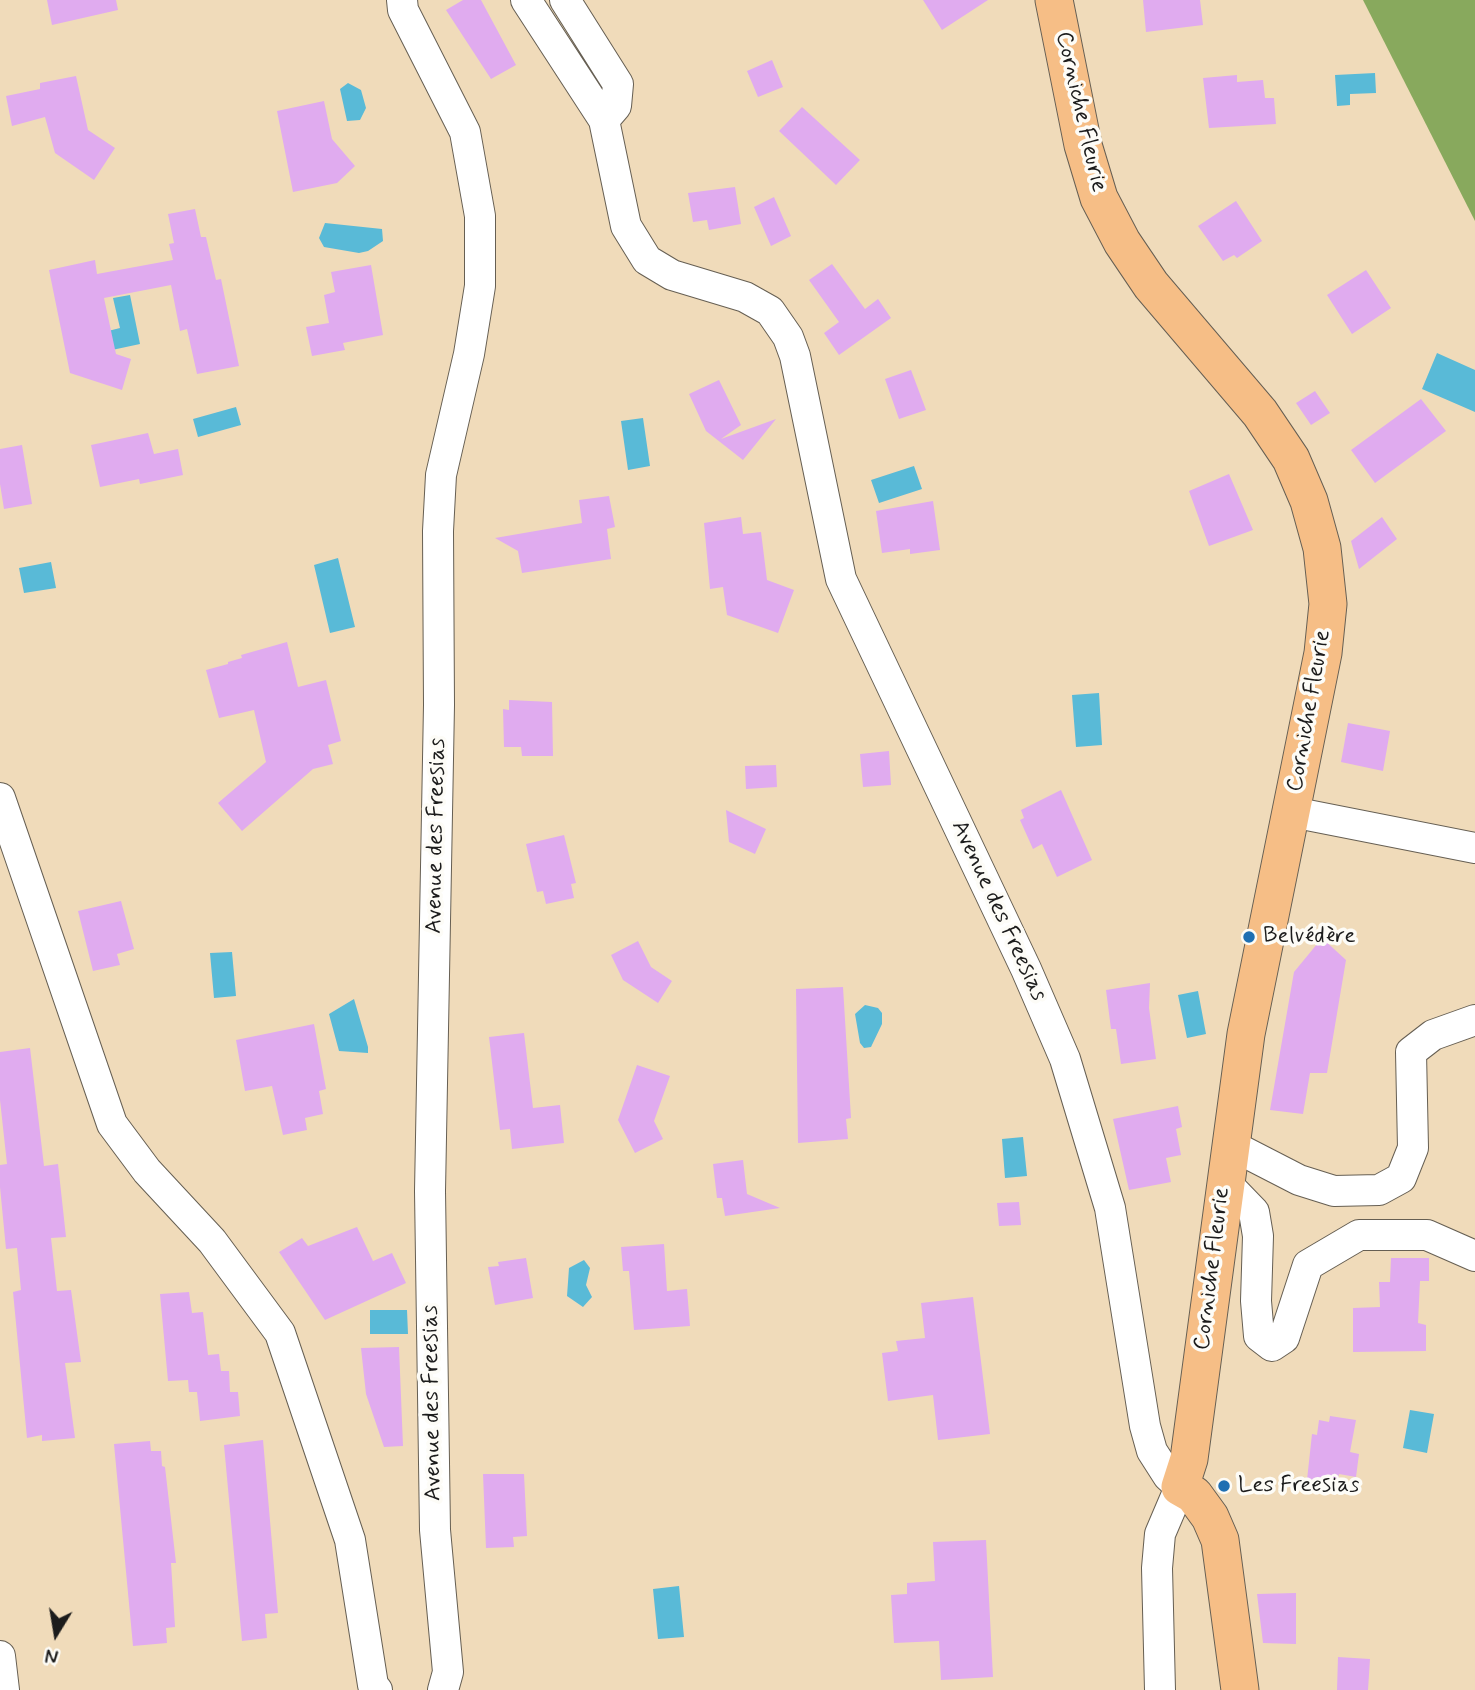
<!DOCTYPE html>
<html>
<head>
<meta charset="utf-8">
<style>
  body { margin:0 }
  #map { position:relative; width:1475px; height:1690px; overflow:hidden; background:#f0dbba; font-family:Mynerve,sans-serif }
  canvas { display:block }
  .north { position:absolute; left:21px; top:1599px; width:70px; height:70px; -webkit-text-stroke:5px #fdfcf7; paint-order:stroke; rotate:191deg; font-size:19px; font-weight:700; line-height:28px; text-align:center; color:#1c1c1c }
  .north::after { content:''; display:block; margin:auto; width:24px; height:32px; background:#1c1c1c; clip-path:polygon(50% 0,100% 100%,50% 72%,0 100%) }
</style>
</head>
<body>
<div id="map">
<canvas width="1475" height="1690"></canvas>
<div class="north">N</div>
</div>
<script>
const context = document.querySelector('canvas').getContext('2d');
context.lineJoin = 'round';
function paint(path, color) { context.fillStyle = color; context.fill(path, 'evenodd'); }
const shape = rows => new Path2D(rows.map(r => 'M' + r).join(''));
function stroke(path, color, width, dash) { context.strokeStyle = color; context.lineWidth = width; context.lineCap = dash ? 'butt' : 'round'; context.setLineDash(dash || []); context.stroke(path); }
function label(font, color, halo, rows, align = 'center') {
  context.font = font + ' Mynerve,sans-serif'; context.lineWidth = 7; context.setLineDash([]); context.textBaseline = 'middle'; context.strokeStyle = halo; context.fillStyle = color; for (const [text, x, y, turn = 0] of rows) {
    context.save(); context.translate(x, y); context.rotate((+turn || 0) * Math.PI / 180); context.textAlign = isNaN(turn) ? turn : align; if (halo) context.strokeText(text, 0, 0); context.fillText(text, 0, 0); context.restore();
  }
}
paint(shape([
  [1363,0,1475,0,1475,221]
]), '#88a95d');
paint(shape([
  [1375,73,1376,93,1350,94,1350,105,1337,106,1335,75],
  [348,83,361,90,366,108,360,120,347,121,340,89],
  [325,223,382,229,383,241,368,251,359,253,324,247,319,238],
  [130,295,140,344,112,350,108,331,120,328,113,298],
  [1437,353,1475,370,1475,412,1422,389],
  [236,407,241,425,198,437,193,419],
  [643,418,650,466,628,470,621,421],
  [914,466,922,489,879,503,871,480],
  [338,558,355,627,330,633,314,565],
  [51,562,56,588,24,593,19,568],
  [1099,693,1102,745,1076,747,1072,695],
  [232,952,236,996,214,998,210,953],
  [1198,991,1206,1034,1187,1038,1178,995],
  [354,999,368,1047,368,1053,339,1051,329,1014],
  [865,1005,878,1008,882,1013,882,1024,871,1047,864,1048,860,1043,855,1014],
  [1023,1137,1027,1176,1005,1178,1002,1139],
  [584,1260,590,1268,586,1285,592,1297,583,1307,567,1296,569,1268],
  [370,1310,407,1310,408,1334,370,1334],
  [1410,1410,1434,1414,1427,1453,1403,1448],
  [679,1586,684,1637,658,1639,653,1589]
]), '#59bad7');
paint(shape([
  [47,0,116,0,118,10,52,25],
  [463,0,481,0,516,65,491,79,446,10],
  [923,0,988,0,942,30],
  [1143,0,1200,0,1203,25,1146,32],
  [772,60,783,87,758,97,747,71],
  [1237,75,1237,82,1263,80,1265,98,1274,98,1276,124,1209,128,1203,78],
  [76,76,88,130,115,148,94,180,55,153,45,117,12,126,6,96,40,89,40,83],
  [324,101,332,139,355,166,337,183,293,192,277,111],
  [802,107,860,160,836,185,779,131],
  [735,187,741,224,709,230,707,220,693,222,688,193],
  [774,197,791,236,771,246,754,207],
  [1236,201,1262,241,1237,258,1234,255,1223,261,1198,226],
  [195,209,201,237,206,237,216,280,221,279,239,366,197,374,187,329,180,331,171,285,104,298,116,354,131,359,122,390,70,373,49,270,95,260,97,274,173,260,169,244,174,243,168,214],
  [832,264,865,309,878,299,891,318,839,355,824,333,839,322,809,280],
  [371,265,383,335,343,343,345,350,312,356,306,327,329,323,324,295,335,292,331,272],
  [1366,270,1391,308,1352,334,1327,295],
  [911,370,926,410,899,419,885,379],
  [719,380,741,425,721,439,776,419,743,460,706,431,689,394],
  [1315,391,1330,413,1311,425,1296,403],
  [1421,399,1446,431,1375,483,1351,450],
  [148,433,154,454,178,449,183,475,140,484,139,479,100,487,91,445],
  [22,445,32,504,4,509,0,484,0,449],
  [1229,474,1253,530,1209,546,1189,491],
  [609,496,615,527,607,529,611,559,522,573,518,551,495,538,582,523,579,500],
  [933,501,940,550,910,554,910,549,882,553,876,511],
  [741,517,743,534,761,532,767,580,794,590,778,633,727,615,723,587,710,589,704,523],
  [1382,517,1397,539,1359,569,1351,541],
  [287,642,298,687,326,680,341,741,328,745,333,764,313,769,242,831,218,803,266,762,254,710,219,718,206,670,228,664,228,662,242,658,241,655],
  [509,700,552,702,553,756,522,756,521,747,504,747,503,709,509,710],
  [1348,723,1390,731,1383,771,1341,762],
  [889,751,891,785,863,787,860,754],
  [776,765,777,787,746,789,745,766],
  [1061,790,1092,860,1057,877,1042,844,1033,849,1020,820,1024,818,1021,810],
  [726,810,766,829,755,854,729,842],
  [564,835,576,883,571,884,574,898,546,904,543,891,537,892,526,844],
  [121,901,134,949,117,954,120,965,93,971,78,911],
  [1322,938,1346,960,1327,1073,1310,1073,1303,1114,1270,1110,1294,972],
  [638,941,651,967,672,981,658,1003,623,980,611,955],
  [1150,983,1149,1008,1156,1059,1121,1064,1116,1029,1111,1029,1106,990],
  [843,987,851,1118,846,1119,848,1139,798,1143,796,989],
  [314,1024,326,1089,319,1091,323,1114,305,1118,307,1130,283,1135,272,1086,245,1091,236,1040],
  [524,1033,533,1108,560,1105,564,1143,512,1149,510,1129,500,1130,489,1037],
  [30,1048,44,1166,58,1164,66,1237,51,1238,57,1291,71,1290,81,1362,65,1363,75,1438,42,1441,42,1435,27,1438,13,1292,21,1290,17,1248,6,1249,0,1187,0,1165,7,1164,0,1100,0,1052],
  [637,1065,670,1076,654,1121,663,1139,635,1153,618,1120],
  [1178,1106,1182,1127,1176,1129,1181,1155,1166,1158,1171,1182,1129,1190,1113,1119],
  [743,1160,747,1194,780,1208,725,1216,722,1198,717,1198,713,1164],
  [1019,1202,1021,1225,999,1226,997,1203],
  [357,1227,373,1261,392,1253,406,1283,325,1320,279,1252,302,1238,308,1246],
  [664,1244,667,1291,687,1289,690,1326,634,1330,629,1271,623,1271,621,1247],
  [526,1258,533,1298,495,1305,488,1267,499,1266,498,1262],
  [1391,1258,1429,1258,1429,1281,1420,1281,1418,1323,1426,1325,1426,1351,1353,1352,1353,1308,1380,1307,1379,1282,1390,1282],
  [189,1292,192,1313,203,1312,208,1355,219,1354,221,1371,229,1371,230,1392,238,1392,240,1416,200,1421,197,1392,189,1392,188,1380,168,1381,160,1294],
  [973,1297,990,1434,938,1440,933,1395,888,1401,882,1353,898,1351,896,1341,925,1338,921,1303],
  [399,1347,403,1446,384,1447,366,1394,361,1348],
  [1330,1416,1356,1420,1350,1452,1359,1454,1356,1477,1339,1474,1336,1484,1307,1480,1312,1434,1317,1435,1319,1420,1329,1422],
  [263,1440,278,1613,265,1614,267,1638,242,1641,224,1445],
  [150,1441,151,1451,161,1451,162,1466,165,1467,176,1563,171,1563,175,1627,166,1628,167,1643,133,1646,114,1444],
  [483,1474,524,1474,527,1536,513,1537,514,1547,486,1548],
  [986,1540,993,1677,941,1680,939,1641,894,1643,891,1595,907,1594,907,1583,935,1581,933,1542],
  [1296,1593,1296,1644,1263,1643,1257,1594],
  [1338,1657,1370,1659,1368,1690,1337,1690]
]), '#e0abef');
const minor = shape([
  [402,0,403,10,465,132,480,216,480,286,469,354,441,475,438,531,439,705,430,1191,435,1530,448,1672,443,1690],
  [526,0,604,120,626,226,647,260,672,275,745,297,770,311,788,337,795,356,841,579,1026,969,1065,1059,1110,1208,1145,1426,1152,1451,1168,1476,1180,1487,1160,1534,1157,1568,1160,1690],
  [565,0,618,84,616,106,604,120],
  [0,798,112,1124,147,1171,212,1241,280,1333,350,1540,373,1685,377,1690],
  [1292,812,1475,848],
  [1229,1144,1299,1180,1334,1191,1379,1190,1401,1178,1413,1148,1411,1052,1433,1035,1475,1020],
  [1224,1181,1254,1212,1258,1236,1256,1301,1259,1336,1272,1346,1284,1338,1308,1265,1359,1235,1427,1235,1475,1256],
  [0,1656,4,1690]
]);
const major = shape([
  [1054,0,1083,145,1099,198,1122,242,1151,285,1260,413,1291,459,1309,501,1322,548,1328,604,1323,653,1246,1034,1189,1459,1180,1487,1194,1495,1210,1517,1220,1540,1240,1690]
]);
stroke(minor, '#665f53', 32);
stroke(major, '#665f53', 39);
stroke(minor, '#fff', 30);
stroke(major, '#f6be86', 37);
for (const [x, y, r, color] of [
  [1249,937,7,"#1f6fb2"],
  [1224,1486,7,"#1f6fb2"]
]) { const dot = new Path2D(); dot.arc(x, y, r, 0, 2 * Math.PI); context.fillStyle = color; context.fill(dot); stroke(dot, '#fdfcf7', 2.5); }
label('23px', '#1c1c1c', '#fdfcf7', [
  ["Corniche Fleurie",1080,112,77],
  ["Corniche Fleurie",1310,711,-80],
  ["Avenue des Freesias",437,836,-89],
  ["Avenue des Freesias",998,911,65],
  ["Corniche Fleurie",1213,1269,-83],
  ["Avenue des Freesias",433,1403,-91]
]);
label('23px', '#1c1c1c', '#fdfcf7', [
  ["Belvédère",1263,937],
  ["Les Freesias",1238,1486]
], 'left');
</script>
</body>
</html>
